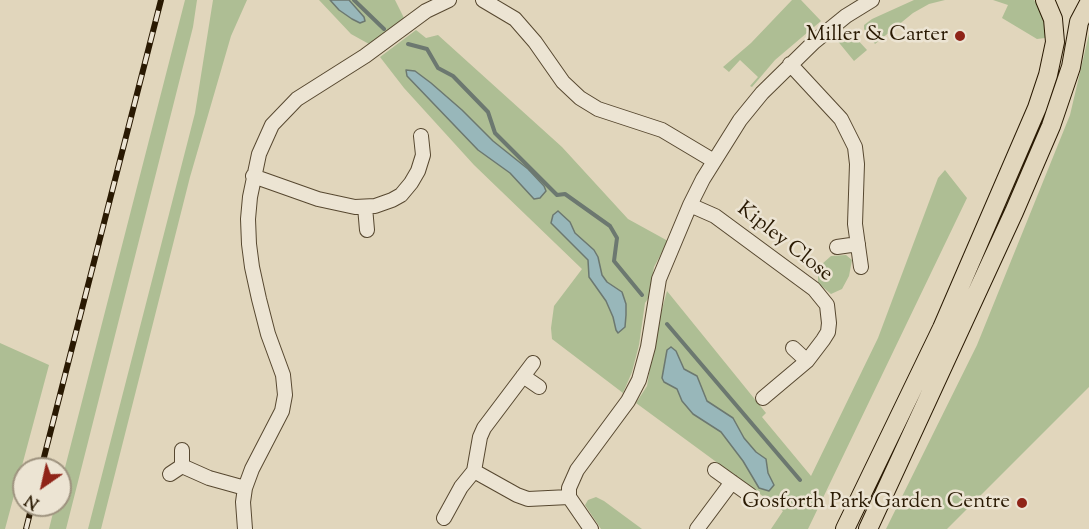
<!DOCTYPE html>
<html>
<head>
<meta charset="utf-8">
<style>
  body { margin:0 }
  #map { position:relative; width:1089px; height:529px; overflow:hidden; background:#e1d6bc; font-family:"Sorts Mill Goudy",serif }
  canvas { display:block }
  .north { position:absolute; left:12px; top:457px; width:60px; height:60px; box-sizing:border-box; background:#ece4d3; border:2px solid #9e937f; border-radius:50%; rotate:214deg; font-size:16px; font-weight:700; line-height:24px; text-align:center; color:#291902 }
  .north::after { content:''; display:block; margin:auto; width:21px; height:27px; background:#8f2418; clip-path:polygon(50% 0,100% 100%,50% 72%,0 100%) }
</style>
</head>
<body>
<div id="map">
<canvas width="1089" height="529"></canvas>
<div class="north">N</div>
</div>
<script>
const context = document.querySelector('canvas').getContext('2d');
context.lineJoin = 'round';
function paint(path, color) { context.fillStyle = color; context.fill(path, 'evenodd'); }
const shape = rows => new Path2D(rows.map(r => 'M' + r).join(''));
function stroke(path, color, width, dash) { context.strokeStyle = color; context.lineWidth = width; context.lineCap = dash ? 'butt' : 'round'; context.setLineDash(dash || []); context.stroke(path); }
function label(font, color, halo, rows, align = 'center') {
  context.font = font + ' "Sorts Mill Goudy",serif'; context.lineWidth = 5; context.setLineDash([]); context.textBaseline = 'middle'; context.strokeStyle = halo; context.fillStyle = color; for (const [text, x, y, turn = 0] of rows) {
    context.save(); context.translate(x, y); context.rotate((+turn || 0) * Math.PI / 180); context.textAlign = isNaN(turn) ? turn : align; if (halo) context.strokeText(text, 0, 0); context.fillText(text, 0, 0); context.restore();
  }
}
paint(shape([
  [185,0,197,0,193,27,66,529,49,529,55,505,60,505,60,487],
  [213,0,247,0,231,36,190,177,101,529,88,529,195,113],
  [319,0,395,0,404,18,369,44,351,34],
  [792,0,801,0,821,21,775,60,752,87,750,86,758,77,740,60,729,72,723,67,751,43],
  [914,0,945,0,929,4,913,13,875,44,864,29,864,25,872,19],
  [993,0,1034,0,1041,11,1045,25,1045,38,1037,39,1002,18,1008,5],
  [416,30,426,38,438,35,562,147,628,219,668,241,654,267,649,297,645,303,639,345,632,372,623,393,552,339,551,328,554,306,582,269,474,165,404,88,380,57],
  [848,34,854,36,867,50,854,61,836,39],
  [1089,34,1089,387,947,529,886,529,977,345,1070,115],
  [945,170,967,198,808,529,771,529,783,511,636,403,647,386,656,331,667,291,766,413,762,417,811,476,878,338,938,178],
  [846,255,852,260,849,276,842,289,831,294,818,283,818,272,822,264,831,256],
  [0,343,49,365,5,529,0,529],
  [596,497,604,501,642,529,601,529,585,505,588,500]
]), '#aebe94');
const water = shape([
  [330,0,349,0,364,17,365,21,360,23,352,19,339,10,330,0],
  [406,70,415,71,431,83,462,110,493,141,528,169,544,186,546,191,540,198,534,199,510,173,478,150,407,76,406,70],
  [558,211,570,222,575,233,594,250,598,257,602,275,607,282,622,292,626,304,626,315,625,327,618,333,616,330,613,317,606,301,589,277,588,260,551,223,553,215,558,211],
  [671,347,676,351,684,369,697,376,707,401,733,418,744,438,756,452,766,459,768,473,774,485,769,491,759,488,743,461,721,432,693,414,682,401,677,389,664,382,662,378,667,350,671,347]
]);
paint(water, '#98b7ba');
stroke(water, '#6c7870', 1.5);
stroke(shape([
  [354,0,384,29],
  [408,44,427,49,438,68,453,76,488,112,495,133,557,195,565,194,610,226,617,238,614,261,642,295],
  [667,324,800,480]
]), '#6c7870', 4);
const minor = shape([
  [483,0,515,19,535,42,563,82,580,98,598,109,662,130,714,161],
  [790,64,841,119,855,147,857,164,855,224,861,267],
  [253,176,318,199,355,207,375,206,392,200,401,195,411,183,418,171,423,155,421,136],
  [690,205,715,216,814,289,827,305,829,323,828,332,823,340,807,361,763,398],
  [365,207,367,230],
  [837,247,858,244],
  [793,348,807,361],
  [523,376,539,387],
  [182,466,209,478,245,488],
  [715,470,750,495],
  [474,471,480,437,484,428,533,363],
  [170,474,182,466,182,450],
  [444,518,461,487,474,471,517,495,528,499,569,497],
  [245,529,243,502,245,488,252,469,282,411,285,395,283,375,268,334,259,299,252,267,249,244,248,219,250,197,259,154,272,125,297,99,365,56,426,11,449,0],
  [591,529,569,497,569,488,577,470,628,401,639,380,648,347,659,279,690,205,703,179,740,120,762,93,814,42,846,16,872,0],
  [697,529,732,482]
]);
const major = shape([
  [845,529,942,328,1037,108,1048,75,1055,42,1053,19,1045,0],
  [868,529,1014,212,1051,126,1071,67,1079,22,1089,3]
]);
stroke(minor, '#574830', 16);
stroke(major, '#291902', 20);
stroke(minor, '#ece4d3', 14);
stroke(major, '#e1d6bc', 18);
const rail = shape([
  [41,469,161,0],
  [26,529,32,505]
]);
stroke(rail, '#291902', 6);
stroke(rail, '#ece4d3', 4, [11]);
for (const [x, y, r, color] of [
  [960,36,6,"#8f2418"],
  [1022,503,6,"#8f2418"]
]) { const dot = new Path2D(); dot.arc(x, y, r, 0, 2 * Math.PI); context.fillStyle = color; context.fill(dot); stroke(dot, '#ece4d3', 2); }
label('21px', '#291902', '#ece4d3', [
  ["Miller & Carter",948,36],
  ["Gosforth Park Garden Centre",1010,503]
], 'right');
label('21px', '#291902', '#ece4d3', [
  ["Kipley Close",784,243,38]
]);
</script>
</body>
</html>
